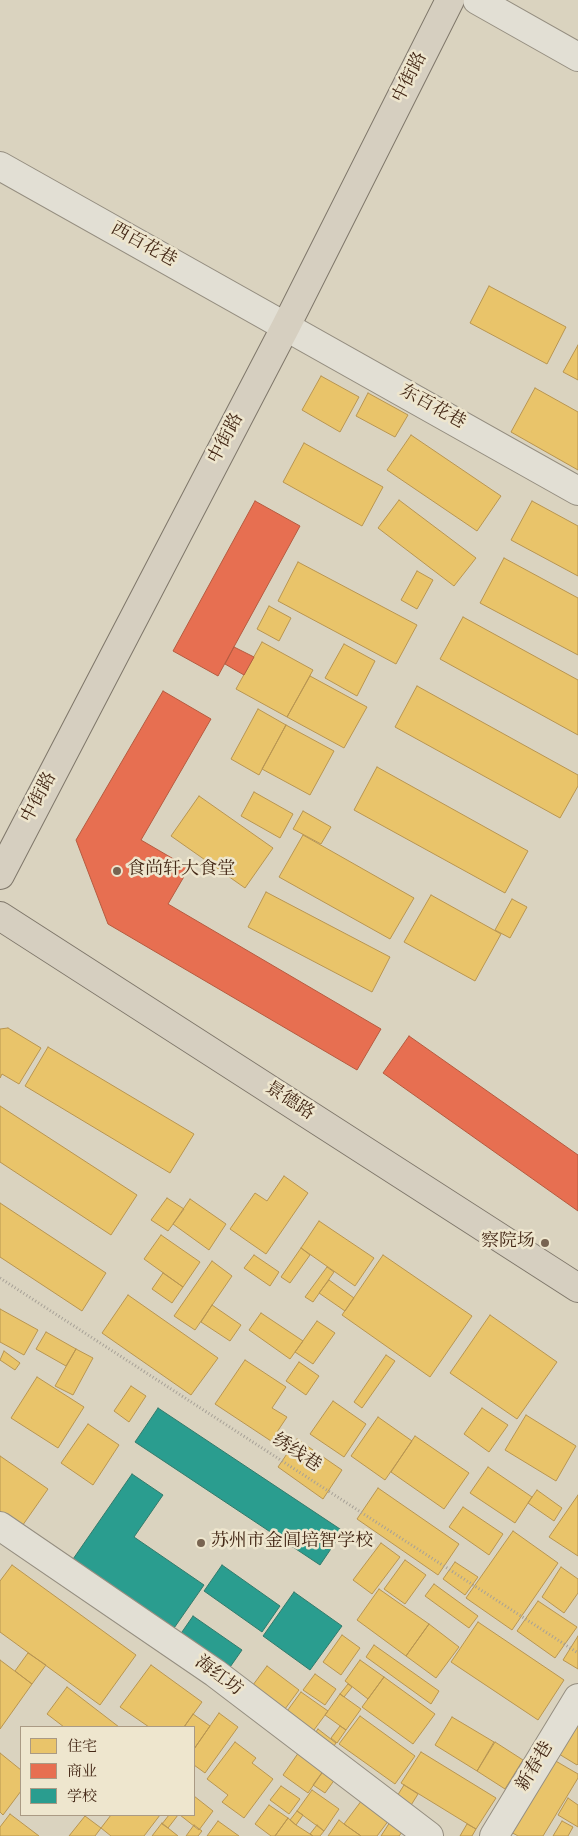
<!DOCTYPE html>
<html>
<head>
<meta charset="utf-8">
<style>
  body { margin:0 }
  #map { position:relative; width:578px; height:1836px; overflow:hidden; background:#dad3bf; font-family:Vollkorn,"Noto Serif SC",serif }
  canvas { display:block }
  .legend { position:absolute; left:20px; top:1726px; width:175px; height:90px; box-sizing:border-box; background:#eee6ce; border:1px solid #aa9a84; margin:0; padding:6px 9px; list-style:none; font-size:15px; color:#442816 }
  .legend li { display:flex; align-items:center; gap:10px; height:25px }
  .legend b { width:25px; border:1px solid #aa9a84 }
</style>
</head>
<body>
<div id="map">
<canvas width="578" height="1836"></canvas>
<ul class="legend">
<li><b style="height:14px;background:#e9c46a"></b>住宅</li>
<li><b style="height:14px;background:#e76f51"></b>商业</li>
<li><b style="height:14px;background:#2a9d8f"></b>学校</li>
</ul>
</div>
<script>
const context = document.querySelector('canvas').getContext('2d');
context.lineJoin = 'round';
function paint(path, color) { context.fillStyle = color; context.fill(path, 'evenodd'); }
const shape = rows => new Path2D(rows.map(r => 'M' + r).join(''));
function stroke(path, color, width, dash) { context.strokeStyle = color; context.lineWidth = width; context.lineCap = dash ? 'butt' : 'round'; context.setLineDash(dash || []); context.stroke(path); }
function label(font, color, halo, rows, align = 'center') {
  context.font = font + ' Vollkorn,"Noto Serif SC",serif'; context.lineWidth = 5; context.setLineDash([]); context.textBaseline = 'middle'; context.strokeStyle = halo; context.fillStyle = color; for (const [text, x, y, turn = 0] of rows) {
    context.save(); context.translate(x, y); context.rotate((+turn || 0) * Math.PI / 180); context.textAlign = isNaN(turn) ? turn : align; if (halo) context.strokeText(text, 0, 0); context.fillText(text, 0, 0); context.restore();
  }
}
const homes = shape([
  [489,286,566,327,547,364,470,323,489,286],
  [578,345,578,380,563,372,578,345],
  [321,376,359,397,340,432,302,410,321,376],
  [535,388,578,412,578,470,511,432,535,388],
  [368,393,408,415,395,437,356,416,368,393],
  [411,435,501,496,477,531,387,470,411,435],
  [304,443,383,487,362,526,283,482,304,443],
  [399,500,476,558,454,586,378,528,399,500],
  [532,501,578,526,578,576,511,540,532,501],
  [504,558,578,598,578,655,480,603,504,558],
  [298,562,417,625,396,664,278,601,298,562],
  [417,571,433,580,417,609,401,600,417,571],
  [269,606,291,618,279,641,257,629,269,606],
  [463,617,578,680,578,735,440,659,463,617],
  [262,642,313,670,287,717,236,689,262,642],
  [344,644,375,661,357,696,325,678,344,644],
  [310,676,367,707,344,748,287,717,310,676],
  [417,686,578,775,578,786,560,818,395,727,417,686],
  [258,709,286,725,259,775,231,759,258,709],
  [286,725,334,751,310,795,262,769,286,725],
  [377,767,528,851,505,893,354,810,377,767],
  [254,792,293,814,280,838,241,816,254,792],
  [199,796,273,848,245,888,171,836,199,796],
  [303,811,331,827,321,844,293,829,303,811],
  [303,835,414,898,390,939,279,877,303,835],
  [266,892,390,957,372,992,248,927,266,892],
  [431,895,501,934,475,981,404,942,431,895],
  [512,899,527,907,510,938,495,930,512,899],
  [8,1028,41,1048,19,1084,2,1074,0,1078,0,1029,8,1028],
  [48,1047,194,1134,170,1173,25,1086,48,1047],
  [0,1106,137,1195,111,1235,0,1162,0,1106],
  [284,1176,308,1193,266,1254,230,1229,255,1193,267,1201,284,1176],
  [167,1198,184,1209,168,1231,151,1220,167,1198],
  [190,1199,226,1224,209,1250,173,1224,190,1199],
  [0,1203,106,1273,82,1311,0,1257,0,1203],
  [319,1221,374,1258,355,1286,301,1248,319,1221],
  [161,1235,200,1262,183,1287,144,1259,161,1235],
  [301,1248,310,1255,290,1283,281,1277,301,1248],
  [254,1255,279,1272,270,1286,244,1268,254,1255],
  [383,1255,472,1316,430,1377,342,1315,383,1255],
  [212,1261,232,1276,195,1330,174,1316,212,1261],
  [327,1267,334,1272,313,1302,305,1297,327,1267],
  [163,1273,183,1287,172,1303,152,1289,163,1273],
  [329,1280,354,1298,345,1311,319,1293,329,1280],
  [128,1295,218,1358,191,1395,102,1333,128,1295],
  [212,1305,241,1325,230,1341,201,1322,212,1305],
  [0,1309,38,1330,24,1355,0,1342,0,1309],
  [261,1313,303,1341,290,1359,249,1330,261,1313],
  [490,1315,557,1362,517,1419,450,1373,490,1315],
  [317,1321,335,1333,313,1364,295,1352,317,1321],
  [46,1332,76,1349,66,1366,36,1349,46,1332],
  [76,1349,93,1358,73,1395,55,1386,76,1349],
  [4,1351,20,1363,15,1370,0,1360,4,1351],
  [386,1355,395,1361,362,1408,354,1402,386,1355],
  [245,1360,286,1387,272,1408,287,1417,271,1441,215,1404,245,1360],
  [299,1362,319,1376,306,1395,286,1381,299,1362],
  [37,1377,84,1407,58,1448,11,1418,37,1377],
  [131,1386,146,1396,129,1422,114,1411,131,1386],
  [333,1401,366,1424,344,1457,310,1434,333,1401],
  [482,1408,508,1425,489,1452,464,1434,482,1408],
  [526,1415,576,1446,556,1481,505,1450,526,1415],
  [378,1417,412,1441,385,1480,351,1456,378,1417],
  [88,1424,119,1445,93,1485,61,1463,88,1424],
  [415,1436,469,1473,444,1509,391,1472,415,1436],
  [297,1439,342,1470,323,1499,278,1467,297,1439],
  [0,1456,48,1489,20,1529,0,1516,0,1456],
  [488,1467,532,1497,515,1523,470,1493,488,1467],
  [378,1488,459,1544,438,1575,357,1519,378,1488],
  [537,1490,562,1508,554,1521,528,1503,537,1490],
  [578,1495,578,1556,549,1537,578,1495],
  [463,1507,503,1534,489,1555,449,1527,463,1507],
  [513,1531,558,1563,512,1630,466,1598,513,1531],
  [381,1543,400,1557,372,1594,353,1580,381,1543],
  [405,1560,426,1575,405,1604,384,1589,405,1560],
  [455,1562,478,1577,465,1595,443,1579,455,1562],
  [12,1565,136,1655,100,1705,0,1632,0,1581,12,1565],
  [561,1567,578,1579,578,1593,564,1613,542,1597,561,1567],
  [434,1584,478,1616,469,1628,425,1596,434,1584],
  [379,1589,429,1624,406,1656,357,1620,379,1589],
  [538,1601,577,1627,555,1658,517,1631,538,1601],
  [478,1622,564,1680,538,1720,451,1662,478,1622],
  [429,1624,459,1647,436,1678,406,1656,429,1624],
  [342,1635,360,1648,341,1675,323,1662,342,1635],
  [578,1636,578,1669,563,1660,578,1636],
  [374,1645,439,1691,431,1704,366,1657,374,1645],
  [28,1653,46,1665,32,1684,15,1671,28,1653],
  [0,1660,32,1684,0,1729,0,1660],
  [360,1660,384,1677,368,1699,345,1681,360,1660],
  [151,1665,202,1702,184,1727,149,1727,120,1707,151,1665],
  [267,1666,299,1690,282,1713,250,1689,267,1666],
  [315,1674,336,1689,325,1705,303,1690,315,1674],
  [384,1677,435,1714,413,1744,362,1707,384,1677],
  [348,1684,352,1687,344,1697,340,1694,348,1684],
  [67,1687,119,1727,64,1727,47,1714,67,1687],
  [301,1692,328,1711,308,1738,282,1718,301,1692],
  [340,1694,361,1709,346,1730,325,1715,340,1694],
  [219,1713,238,1727,205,1773,194,1765,194,1749,219,1713],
  [193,1714,210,1726,194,1749,194,1727,184,1727,193,1714],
  [578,1715,578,1764,577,1765,554,1751,578,1715],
  [360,1716,415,1756,395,1784,339,1744,360,1716],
  [452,1717,494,1742,477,1771,435,1745,452,1717],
  [340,1726,346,1730,337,1743,331,1738,340,1726],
  [318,1729,336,1743,323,1761,305,1747,318,1729],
  [235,1742,256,1758,252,1763,273,1779,244,1818,222,1802,228,1795,207,1779,235,1742],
  [495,1742,523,1760,505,1789,477,1771,495,1742],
  [299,1752,324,1770,308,1793,283,1775,299,1752],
  [421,1752,496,1798,476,1829,401,1783,421,1752],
  [0,1753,21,1770,21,1791,3,1815,0,1812,0,1753],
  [554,1760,578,1774,578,1778,543,1836,518,1836,511,1832,554,1760],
  [326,1767,338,1775,325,1793,313,1785,326,1767],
  [404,1785,418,1794,403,1818,389,1809,404,1785],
  [281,1786,300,1799,289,1814,270,1800,281,1786],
  [312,1790,339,1809,324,1831,297,1811,312,1790],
  [194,1796,213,1811,199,1830,180,1815,194,1815,194,1796],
  [568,1798,578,1805,578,1827,558,1815,568,1798],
  [362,1800,389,1820,377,1836,361,1836,344,1824,362,1800],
  [269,1805,288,1818,275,1836,271,1836,255,1824,269,1805],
  [297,1811,303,1815,296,1825,290,1820,297,1811],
  [10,1814,39,1836,0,1836,0,1827,10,1814],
  [111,1815,160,1815,144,1836,111,1836,101,1828,111,1815],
  [169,1815,178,1815,168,1828,162,1824,169,1815],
  [85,1816,101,1828,95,1836,69,1836,85,1816],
  [288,1818,296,1825,313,1836,275,1836,288,1818],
  [339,1820,344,1824,361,1836,328,1836,339,1820],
  [218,1821,239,1836,207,1836,218,1821],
  [562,1821,573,1827,568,1836,553,1836,562,1821],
  [390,1822,403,1831,399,1836,381,1836,390,1822],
  [162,1823,168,1828,178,1836,152,1836,162,1823],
  [467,1824,476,1829,472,1836,460,1836,467,1824],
  [194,1825,202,1831,198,1836,186,1836,194,1825],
  [317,1825,324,1831,320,1836,313,1836,310,1834,317,1825]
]);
paint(homes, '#e9c46a');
stroke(homes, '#b89551', 1);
const shops = shape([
  [255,501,300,526,218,676,173,651,255,501],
  [234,647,254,657,244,675,225,664,234,647],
  [163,691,211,719,141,840,189,868,168,904,381,1029,357,1070,108,924,76,840,163,691],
  [409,1036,578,1155,578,1211,383,1073,409,1036]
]);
paint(shops, '#e76f51');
stroke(shops, '#b65a3f', 1);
const schools = shape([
  [158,1408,343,1531,320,1565,135,1442,158,1408],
  [132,1474,163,1495,134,1537,204,1585,172,1631,71,1562,132,1474],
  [222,1565,280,1606,262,1632,204,1591,222,1565],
  [294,1592,342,1626,310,1670,263,1636,294,1592],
  [193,1616,242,1650,221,1680,173,1645,193,1616]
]);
paint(schools, '#2a9d8f');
stroke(schools, '#327a6b', 1);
const minor = shape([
  [477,0,578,57],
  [0,166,578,491],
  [0,1526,215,1673,429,1836],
  [494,1836,578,1698]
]);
const major = shape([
  [0,875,286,326,450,0],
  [0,916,578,1288]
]);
stroke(minor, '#958e80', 30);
stroke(major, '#7f776a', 30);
stroke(shape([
  [0,1278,578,1653]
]), '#a7a197', 3, [1, 2.5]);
stroke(minor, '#e2dfd4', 28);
stroke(major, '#d6cfc0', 28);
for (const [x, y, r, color] of [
  [117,871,5,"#786451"],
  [545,1243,5,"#786451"],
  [201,1543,5,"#786451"]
]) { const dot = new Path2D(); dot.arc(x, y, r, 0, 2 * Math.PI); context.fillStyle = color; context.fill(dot); stroke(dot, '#eee6ce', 2); }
label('18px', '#442816', '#eee6ce', [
  ["中街路",411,78,-63],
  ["西百花巷",143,246,29],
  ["东百花巷",432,408,29],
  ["中街路",227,439,-62],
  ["中街路",40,798,-62],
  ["景德路",289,1102,33],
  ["绣线巷",296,1454,33],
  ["海红坊",218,1677,36],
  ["新春巷",536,1767,-59]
]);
label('18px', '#442816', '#eee6ce', [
  ["食尚轩大食堂",127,871],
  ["察院场",535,1243,"right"],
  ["苏州市金阊培智学校",211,1543]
], 'left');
</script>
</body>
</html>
